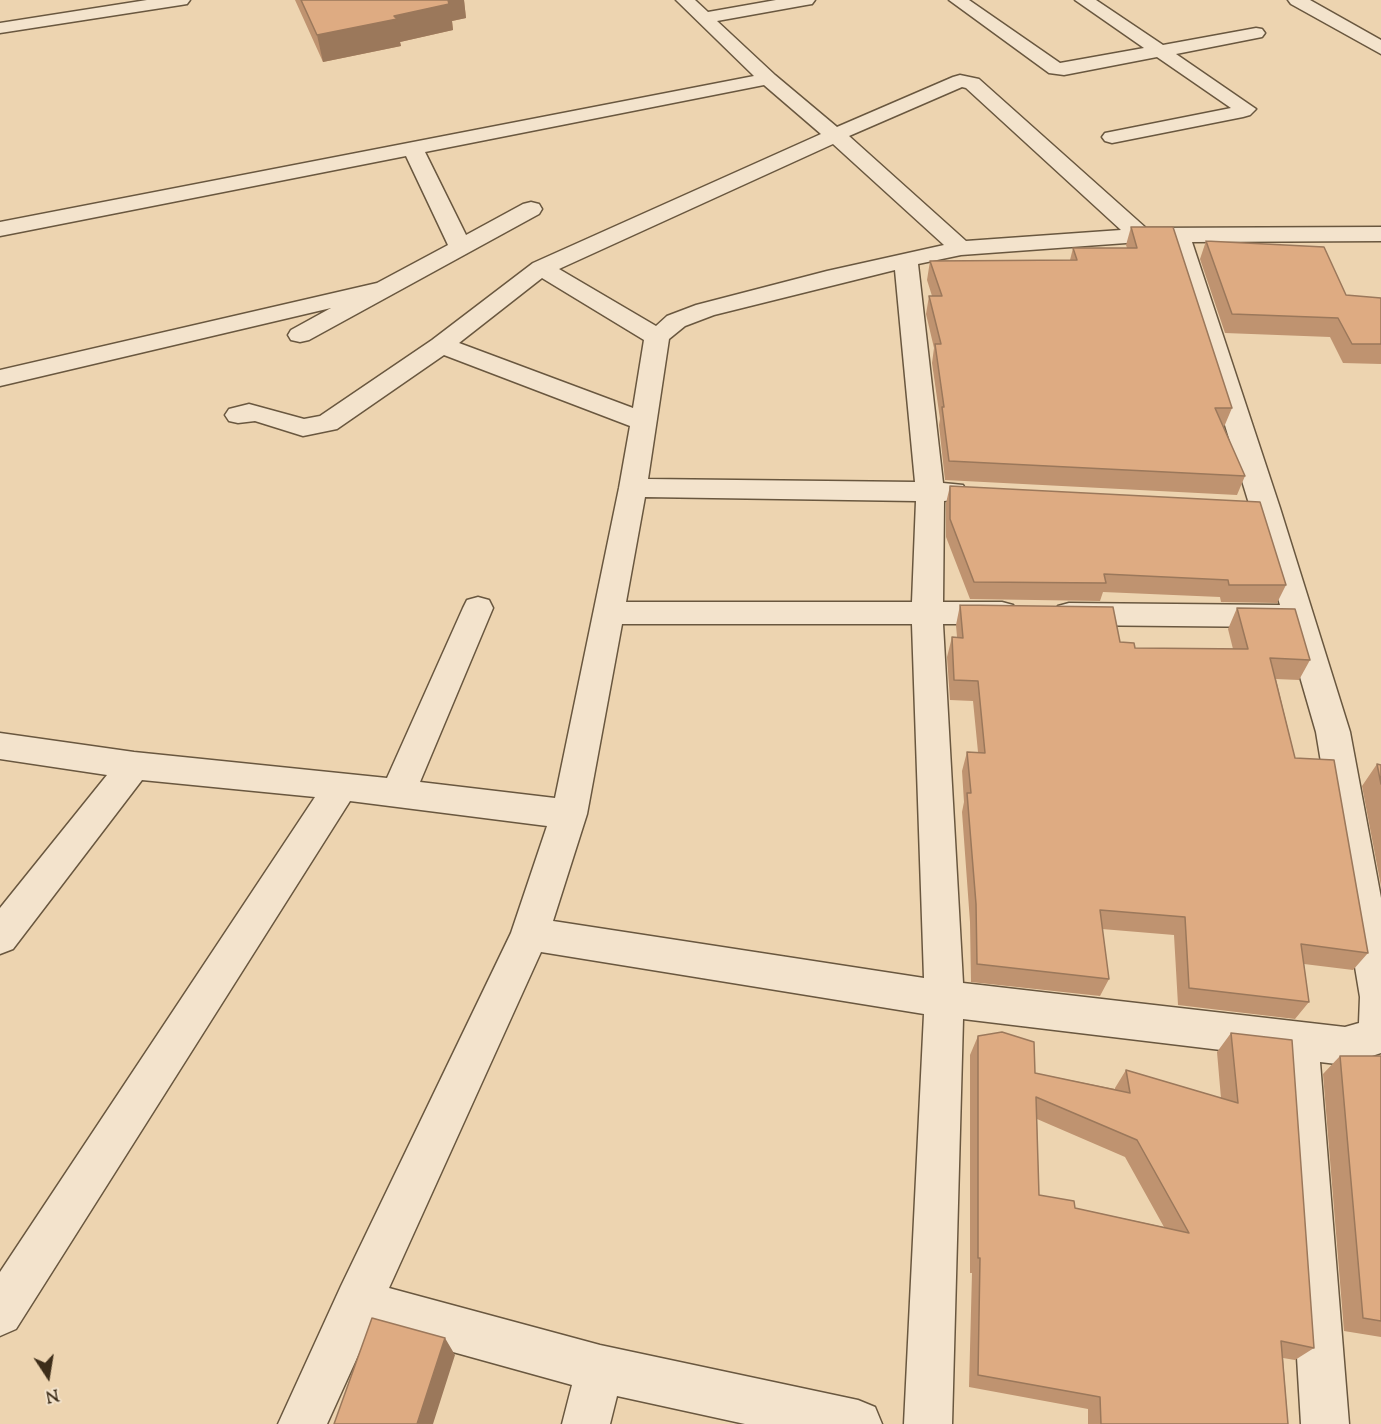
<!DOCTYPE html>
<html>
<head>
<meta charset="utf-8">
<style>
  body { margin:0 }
  #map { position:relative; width:1381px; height:1424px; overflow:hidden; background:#edd4b0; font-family:"Sorts Mill Goudy",serif }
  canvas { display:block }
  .north { position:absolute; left:18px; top:1346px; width:60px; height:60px; -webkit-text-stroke:4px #f3e3cc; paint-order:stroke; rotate:168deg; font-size:16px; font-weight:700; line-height:24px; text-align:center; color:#3d2d19 }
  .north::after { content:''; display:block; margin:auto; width:21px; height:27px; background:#3d2d19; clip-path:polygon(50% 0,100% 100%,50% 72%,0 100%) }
</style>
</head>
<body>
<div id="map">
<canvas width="1381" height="1424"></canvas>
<div class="north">N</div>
</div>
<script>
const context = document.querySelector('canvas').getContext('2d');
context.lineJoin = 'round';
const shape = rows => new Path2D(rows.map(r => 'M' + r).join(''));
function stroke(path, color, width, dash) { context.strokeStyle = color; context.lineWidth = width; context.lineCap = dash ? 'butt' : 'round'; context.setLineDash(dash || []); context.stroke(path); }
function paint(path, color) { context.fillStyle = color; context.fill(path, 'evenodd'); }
const street = shape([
  [147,0,190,0,187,4,181,5,0,33,0,23,147,0],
  [676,0,695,0,708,12,776,0,815,0,812,4,806,5,717,21,775,75,837,127,953,77,960,75,979,79,1146,228,1381,227,1381,241,1192,242,1280,508,1350,732,1381,898,1381,1053,1345,1065,1320,1062,1349,1424,1301,1424,1279,1057,963,1019,952,1424,904,1424,924,1014,541,952,389,1288,600,1345,858,1400,875,1407,882,1424,745,1424,617,1396,610,1424,562,1424,572,1385,370,1329,327,1424,278,1424,341,1286,511,933,547,826,350,801,16,1329,0,1336,0,1272,315,797,142,780,13,949,0,954,0,908,107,775,0,759,0,733,134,752,387,778,463,608,467,600,478,597,489,600,493,608,420,782,555,798,619,488,630,426,444,355,337,429,303,436,255,421,238,423,229,421,225,415,229,409,249,404,304,419,320,416,432,340,533,263,821,134,764,85,425,152,466,235,523,204,531,202,539,204,542,209,539,214,309,340,300,342,291,340,288,335,291,330,331,308,0,386,0,370,377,283,448,245,406,156,0,236,0,222,754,76,676,0],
  [962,87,966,88,1121,230,966,241,849,136,962,87],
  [833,144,944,245,827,271,696,305,667,316,656,326,559,269,833,144],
  [1140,242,1169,242,1280,605,1069,603,1058,606,1054,614,1058,622,1069,625,1278,627,1285,625,1316,732,1360,997,1359,1023,1345,1027,963,983,943,624,1002,624,1013,621,1017,613,1013,605,1002,602,943,602,944,501,963,499,967,492,963,485,943,483,918,264,961,255,1140,242],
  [895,270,915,482,648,479,669,339,685,326,714,315,895,270],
  [542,278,644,340,633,408,459,343,542,278],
  [645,497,916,501,912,602,626,602,645,497],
  [622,624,912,624,924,978,553,921,587,814,622,624],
  [949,0,969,0,1060,63,1144,48,1075,0,1096,0,1163,45,1256,28,1262,29,1265,33,1262,37,1176,54,1256,109,1250,115,1243,117,1112,143,1105,141,1102,137,1105,133,1231,108,1157,57,1064,75,1049,73,949,0],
  [1288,0,1310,0,1381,40,1381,54,1291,4,1288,0]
]);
stroke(street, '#69573f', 3);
paint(street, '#f3e3cc');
paint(shape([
  [295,0,464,0,466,18,452,21,453,30,400,42,401,46,323,62],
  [1131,227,1232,408,1224,427,1223,427,1245,476,1237,495,945,480,939,425,940,419,932,363,934,348,926,314,929,296,932,296,927,280,930,261,1070,260,1073,248,1127,248,1126,245],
  [1206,241,1346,295,1381,298,1381,364,1343,363,1330,337,1225,333,1200,259],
  [950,486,1286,585,1277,603,1221,602,1220,597,1103,592,1100,601,970,599,946,537,946,503],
  [960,605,1120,642,1135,648,1233,649,1228,629,1237,608,1310,660,1299,680,1276,679,1295,758,1368,953,1353,970,1304,964,1309,1002,1295,1019,1178,1005,1174,935,1102,929,1109,979,1100,996,971,982,970,922,962,812,964,802,962,771,967,752,978,752,973,701,950,700,947,657,952,637,957,637,956,625],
  [1377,764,1381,765,1381,886,1362,786],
  [1231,1033,1314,1348,1295,1360,1283,1358,1288,1424,1088,1424,1088,1409,969,1387,972,1273,970,1273,970,1055,978,1036,1035,1073,1115,1089,1115,1088,1126,1070,1221,1098,1217,1052],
  [1037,1119,1125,1157,1164,1227,1075,1208,1039,1195],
  [1340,1056,1381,1056,1381,1337,1344,1331,1323,1074]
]), '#bf9370');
paint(shape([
  [447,0,464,0,466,18,452,21,453,30,400,42,401,46,323,62,317,35,394,16],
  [445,1338,455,1355,433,1424,417,1424]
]), '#9b785b');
const building = shape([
  [301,0,448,0,449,4,394,16,397,19,317,35,301,0],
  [1131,227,1173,227,1232,408,1215,408,1245,476,949,461,942,407,944,407,935,344,941,344,929,296,942,296,930,261,1077,260,1073,248,1137,248,1131,227],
  [1206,241,1324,247,1346,295,1381,298,1381,344,1352,344,1338,318,1232,314,1206,241],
  [950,486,1260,502,1286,585,1229,585,1228,580,1104,574,1106,583,974,582,950,519,950,486],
  [960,605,1113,607,1120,642,1134,643,1135,648,1248,649,1237,608,1295,609,1310,660,1270,658,1295,758,1334,760,1368,953,1301,944,1309,1002,1189,988,1185,917,1100,910,1109,979,977,964,976,904,967,793,971,793,967,752,985,753,978,681,954,680,952,637,963,638,960,605],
  [1377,764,1381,765,1381,784,1377,764],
  [1002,1032,1034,1042,1035,1073,1130,1093,1126,1070,1238,1103,1231,1033,1292,1040,1314,1348,1281,1341,1288,1424,1101,1424,1100,1397,978,1375,980,1258,978,1258,978,1036,1002,1032],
  [1036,1097,1137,1140,1189,1233,1075,1208,1074,1201,1039,1195,1036,1097],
  [1340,1056,1381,1056,1381,1321,1363,1318,1340,1056],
  [372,1318,445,1338,417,1424,334,1424,372,1318]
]);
paint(building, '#deab82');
stroke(building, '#9b785b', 1.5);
</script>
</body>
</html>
